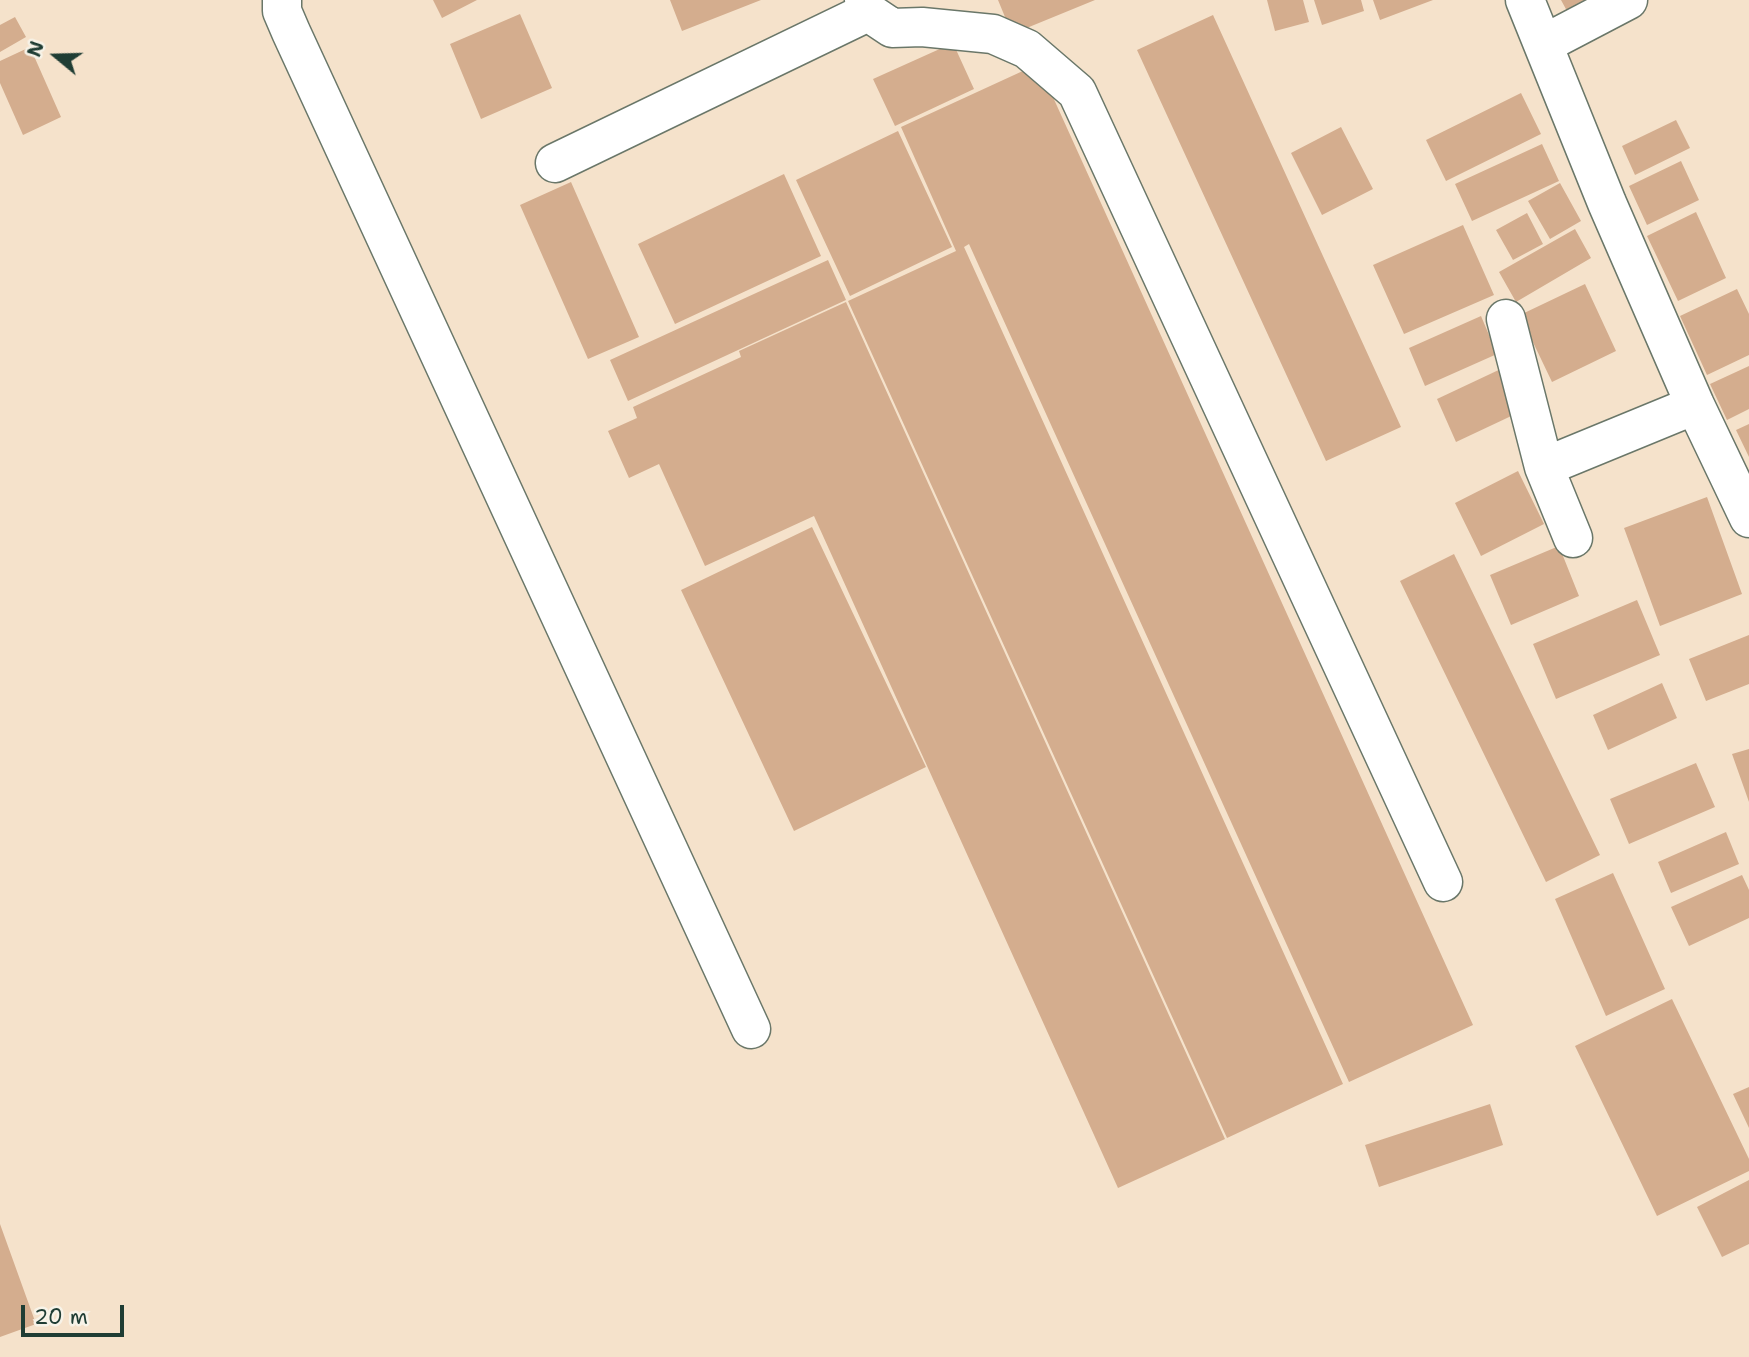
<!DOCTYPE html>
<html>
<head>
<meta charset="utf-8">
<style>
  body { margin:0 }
  #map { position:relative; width:1749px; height:1357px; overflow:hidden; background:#f5e2cb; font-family:"Shantell Sans",sans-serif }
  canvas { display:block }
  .north { position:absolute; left:21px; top:21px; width:70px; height:70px; -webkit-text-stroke:5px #f7f3e8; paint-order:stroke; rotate:289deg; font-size:19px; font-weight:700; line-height:28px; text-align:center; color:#1f3d34 }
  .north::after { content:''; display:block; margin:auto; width:24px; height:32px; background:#1f3d34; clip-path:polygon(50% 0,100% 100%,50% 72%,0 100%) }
  .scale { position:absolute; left:21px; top:1305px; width:103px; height:32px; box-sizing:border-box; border:4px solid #1f3d34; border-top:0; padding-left:9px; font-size:21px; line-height:24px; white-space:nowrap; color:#1f3d34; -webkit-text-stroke:5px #f7f3e8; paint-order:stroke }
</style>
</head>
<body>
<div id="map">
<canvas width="1749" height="1357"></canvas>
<div class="north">N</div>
<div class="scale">20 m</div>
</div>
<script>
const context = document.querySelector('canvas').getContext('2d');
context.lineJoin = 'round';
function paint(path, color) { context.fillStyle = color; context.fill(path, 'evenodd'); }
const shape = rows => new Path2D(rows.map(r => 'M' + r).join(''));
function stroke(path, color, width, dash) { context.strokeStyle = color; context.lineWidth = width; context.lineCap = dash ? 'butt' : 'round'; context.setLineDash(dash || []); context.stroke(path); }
paint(shape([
  [433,0,477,0,442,18],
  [670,0,761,0,682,31],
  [998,0,1095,0,1012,34],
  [1267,0,1303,0,1309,22,1275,31],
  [1314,0,1361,0,1364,11,1322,25],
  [1373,0,1433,0,1380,20],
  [1561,0,1586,0,1567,11],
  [520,14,552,88,481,119,450,44],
  [1213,15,1401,427,1326,461,1137,50],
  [15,17,26,37,0,52,0,25],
  [953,43,974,89,895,126,873,79],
  [30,47,61,117,23,135,0,83,0,61],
  [1038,64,1473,1025,1349,1082,969,244,964,247,1343,1084,1227,1138,848,301,956,251,901,127],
  [1521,93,1541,134,1446,181,1426,140],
  [1676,120,1690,148,1635,175,1622,146],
  [1341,127,1373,189,1322,215,1291,153],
  [898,131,952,247,850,296,796,180],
  [1542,144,1559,181,1472,221,1455,184],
  [1681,161,1699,200,1647,225,1629,186],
  [784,174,821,256,675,324,638,244],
  [571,182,639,337,588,359,520,205],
  [1560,183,1581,221,1550,239,1528,201],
  [1696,212,1726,278,1678,301,1647,236],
  [1527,213,1543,244,1513,260,1496,230],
  [1463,225,1494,295,1404,334,1373,265],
  [1575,229,1591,258,1516,302,1499,272],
  [828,260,846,300,628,401,610,360],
  [1585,284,1616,351,1552,382,1520,315],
  [1737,289,1749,314,1749,355,1707,375,1680,316],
  [846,302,1225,1139,1118,1188,814,516,705,566,659,464,629,478,608,431,637,418,633,407,741,357,739,351],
  [1481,316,1497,354,1425,386,1409,348],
  [1749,366,1749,409,1727,420,1710,384],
  [1505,367,1524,410,1456,442,1437,399],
  [1749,424,1749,457,1736,430],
  [1518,471,1544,524,1481,556,1455,503],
  [1707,497,1742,594,1660,626,1624,528],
  [812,527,926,767,794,831,681,590],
  [1559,546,1579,596,1511,625,1490,575],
  [1454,554,1600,855,1546,882,1400,581],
  [1637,600,1660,655,1556,699,1533,644],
  [1749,635,1749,684,1706,701,1689,659],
  [1662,683,1677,718,1608,750,1593,715],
  [1749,749,1749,802,1732,754],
  [1696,763,1715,807,1629,844,1610,799],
  [1726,832,1739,864,1671,893,1658,862],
  [1613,873,1665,989,1606,1016,1555,899],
  [1742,875,1749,890,1749,918,1689,946,1671,907],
  [1672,999,1749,1159,1749,1171,1657,1216,1575,1046],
  [1749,1087,1749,1128,1733,1094],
  [1490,1104,1503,1145,1379,1187,1365,1145],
  [1749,1180,1749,1244,1722,1257,1697,1207],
  [0,1224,36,1324,0,1337]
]), '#d4ad8e');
const minor = shape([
  [282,0,282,11,291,32,751,1029],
  [864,0,868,12,892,28,922,27,993,34,1027,49,1077,92,1443,882],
  [1525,0,1607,203,1695,405,1749,518],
  [1544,44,1628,0],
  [555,163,868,12],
  [1506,319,1544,467,1573,538],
  [1544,467,1695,405]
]);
stroke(minor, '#6a7769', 41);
stroke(minor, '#fff', 38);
</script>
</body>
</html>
